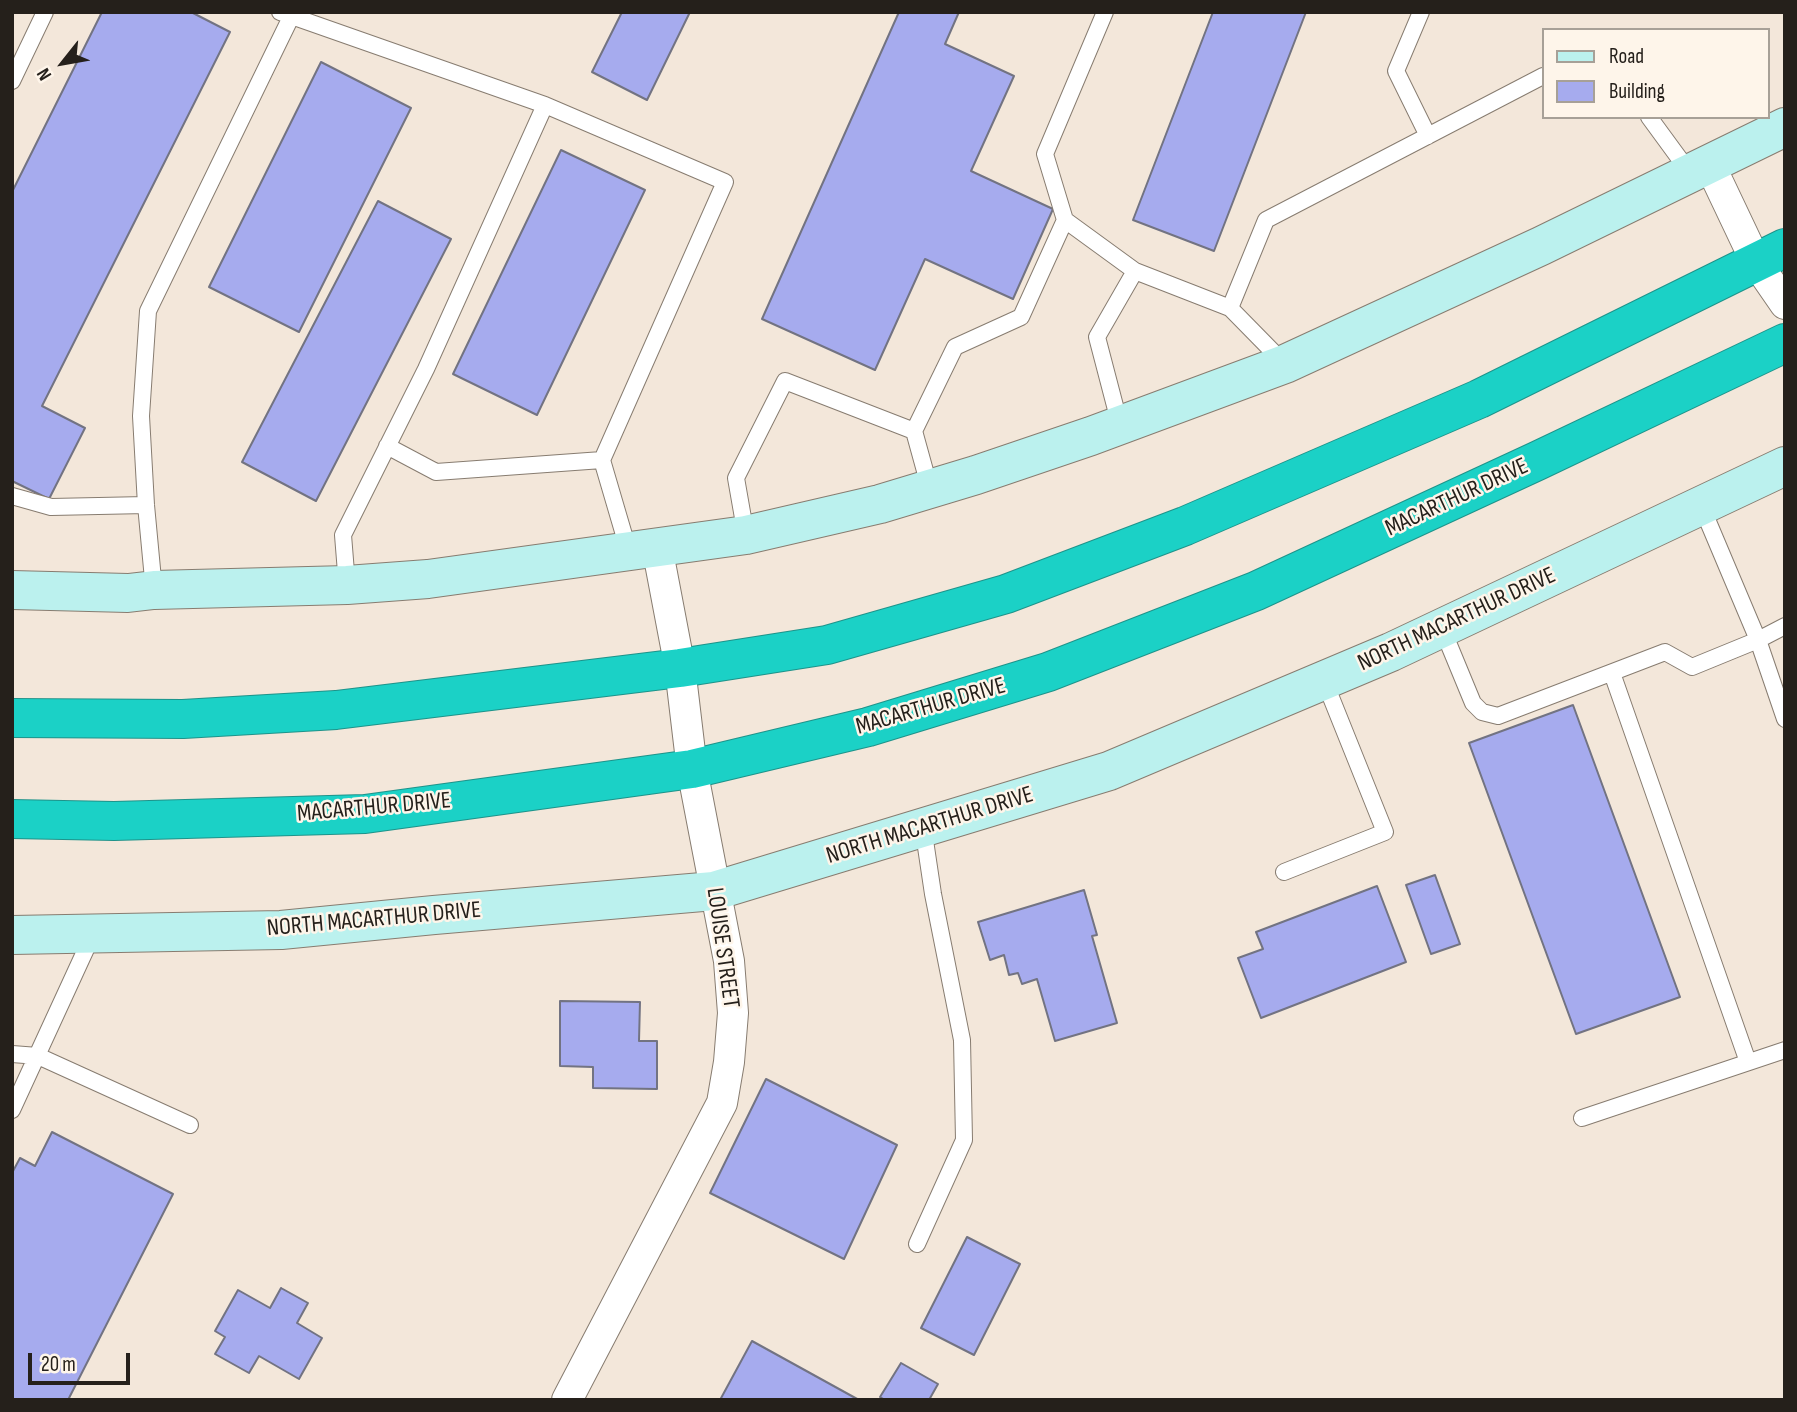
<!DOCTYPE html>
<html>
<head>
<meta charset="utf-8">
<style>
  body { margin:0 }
  #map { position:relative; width:1797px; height:1412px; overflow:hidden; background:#f3e7da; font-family:"Sofia Sans Condensed",sans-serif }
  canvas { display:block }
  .frame { position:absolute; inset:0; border:14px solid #25201b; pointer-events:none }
  .legend { position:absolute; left:1542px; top:28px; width:228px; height:91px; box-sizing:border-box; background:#fef5ea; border:2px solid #a7a097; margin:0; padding:9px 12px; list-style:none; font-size:21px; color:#25201b }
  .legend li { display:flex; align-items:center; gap:14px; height:35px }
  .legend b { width:35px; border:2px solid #a7a097 }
  .north { position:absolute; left:28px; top:28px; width:70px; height:70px; -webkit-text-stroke:5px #fef5ea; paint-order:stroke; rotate:239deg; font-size:19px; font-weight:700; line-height:28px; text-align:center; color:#25201b }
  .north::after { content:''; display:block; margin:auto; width:24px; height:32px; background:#25201b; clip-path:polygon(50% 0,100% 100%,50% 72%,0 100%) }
  .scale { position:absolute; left:28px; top:1353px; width:102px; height:32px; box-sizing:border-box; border:4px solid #25201b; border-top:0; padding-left:9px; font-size:21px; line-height:24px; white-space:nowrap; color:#25201b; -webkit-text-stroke:5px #fef5ea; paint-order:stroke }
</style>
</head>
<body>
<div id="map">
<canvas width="1797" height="1412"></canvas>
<div class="frame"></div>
<ul class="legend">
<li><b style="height:9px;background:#bbf1ee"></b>Road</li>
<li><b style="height:19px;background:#a6abee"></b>Building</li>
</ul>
<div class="north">N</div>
<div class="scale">20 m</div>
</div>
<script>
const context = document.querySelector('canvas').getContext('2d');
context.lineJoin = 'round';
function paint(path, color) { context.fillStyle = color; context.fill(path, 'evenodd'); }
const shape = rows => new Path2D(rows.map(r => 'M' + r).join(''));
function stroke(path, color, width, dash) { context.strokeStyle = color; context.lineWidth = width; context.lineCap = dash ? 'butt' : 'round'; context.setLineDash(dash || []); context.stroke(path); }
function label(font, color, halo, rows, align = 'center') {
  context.font = font + ' "Sofia Sans Condensed",sans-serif'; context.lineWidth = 5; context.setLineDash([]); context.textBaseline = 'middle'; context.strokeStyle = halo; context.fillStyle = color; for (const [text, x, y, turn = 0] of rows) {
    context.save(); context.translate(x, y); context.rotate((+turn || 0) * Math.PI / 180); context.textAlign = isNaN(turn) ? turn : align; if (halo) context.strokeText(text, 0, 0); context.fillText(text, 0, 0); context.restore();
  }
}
const building = shape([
  [102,12,191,12,230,32,42,406,85,428,49,499,12,481,12,192,102,12],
  [622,12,690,12,647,100,592,72,622,12],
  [899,12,959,12,945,44,1014,76,971,171,1053,209,1013,299,925,259,875,370,762,319,899,12],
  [1213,12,1306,12,1214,251,1133,220,1213,12],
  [321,62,411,108,299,332,209,287,321,62],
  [561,150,645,190,537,415,453,374,561,150],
  [378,201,451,239,316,501,242,462,378,201],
  [1573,705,1680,997,1576,1034,1469,743,1573,705],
  [1435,875,1460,944,1431,954,1406,885,1435,875],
  [1377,886,1406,962,1261,1018,1238,958,1263,949,1256,932,1377,886],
  [1084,890,1097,935,1092,936,1117,1023,1055,1041,1037,979,1022,984,1018,973,1009,975,1004,955,990,960,978,922,1084,890],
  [560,1001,640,1002,639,1041,657,1041,657,1089,593,1088,593,1067,560,1066,560,1001],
  [766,1079,897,1145,844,1259,710,1193,766,1079],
  [52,1132,173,1194,68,1400,12,1400,12,1173,20,1158,35,1166,52,1132],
  [967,1237,1020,1264,974,1355,921,1328,967,1237],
  [281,1288,308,1303,297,1323,322,1338,299,1379,259,1356,249,1373,215,1354,225,1337,215,1331,238,1290,270,1308,281,1288],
  [752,1341,859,1400,720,1400,752,1341],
  [901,1363,938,1384,929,1400,885,1400,880,1397,901,1363]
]);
paint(building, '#a6abee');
stroke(building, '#727382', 2);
const lane = shape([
  [280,12,545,105,725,182,602,460,629,552],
  [1105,12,1045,154,1065,220,1135,271],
  [1421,12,1396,71,1428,136],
  [12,81,45,12],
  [1649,117,1690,173],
  [1230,308,1266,220,1543,76],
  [1120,425,1097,337,1135,271,1230,308,1285,364],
  [387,446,436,472,602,460],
  [930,489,914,431,955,347,1021,317,1065,220],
  [12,496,51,507,146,505],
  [1701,505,1758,640,1785,719],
  [746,535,736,478,785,381,914,431],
  [347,585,343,535,426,369,545,105],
  [154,590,146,505,141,416,148,311,291,17],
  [1442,628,1473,703,1482,712,1498,716,1665,652,1692,667,1758,640,1785,626],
  [1612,673,1748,1062],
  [1284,872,1385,832,1324,680],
  [12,1054,38,1056,190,1125],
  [12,1110,92,936],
  [1582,1118,1785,1050],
  [917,1244,964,1140,962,1040,933,894,923,827]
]);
const street = shape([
  [1709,163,1756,262,1785,304],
  [567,1400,722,1103,729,1062,733,1013,729,961,692,769,680,668,657,547]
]);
const secondary = shape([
  [12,590,128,593,154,590,347,585,428,579,746,535,880,504,976,475,1091,436,1285,364,1541,246,1785,127],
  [12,935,281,930,434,915,714,891,1109,771,1391,652,1785,466]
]);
const highway = shape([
  [12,718,183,719,336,710,680,668,827,645,1006,594,1185,526,1479,399,1785,248],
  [12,819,114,821,365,814,692,769,868,727,1048,672,1256,591,1537,461,1785,343]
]);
stroke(lane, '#877c70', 18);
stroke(street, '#877c70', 32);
stroke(secondary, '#877c70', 40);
stroke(highway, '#1e938a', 40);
stroke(lane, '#fff', 16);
stroke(street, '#fff', 30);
stroke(secondary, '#bbf1ee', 38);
stroke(highway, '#1bd1c6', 38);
label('24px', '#25201b', '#fef5ea', [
  ["MACARTHUR DRIVE",1457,498,-25],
  ["NORTH MACARTHUR DRIVE",1457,620,-25],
  ["MACARTHUR DRIVE",931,707,-16],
  ["MACARTHUR DRIVE",374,808,-5],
  ["NORTH MACARTHUR DRIVE",930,826,-17],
  ["NORTH MACARTHUR DRIVE",374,920,-5],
  ["LOUISE STREET",722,948,82]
]);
</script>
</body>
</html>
